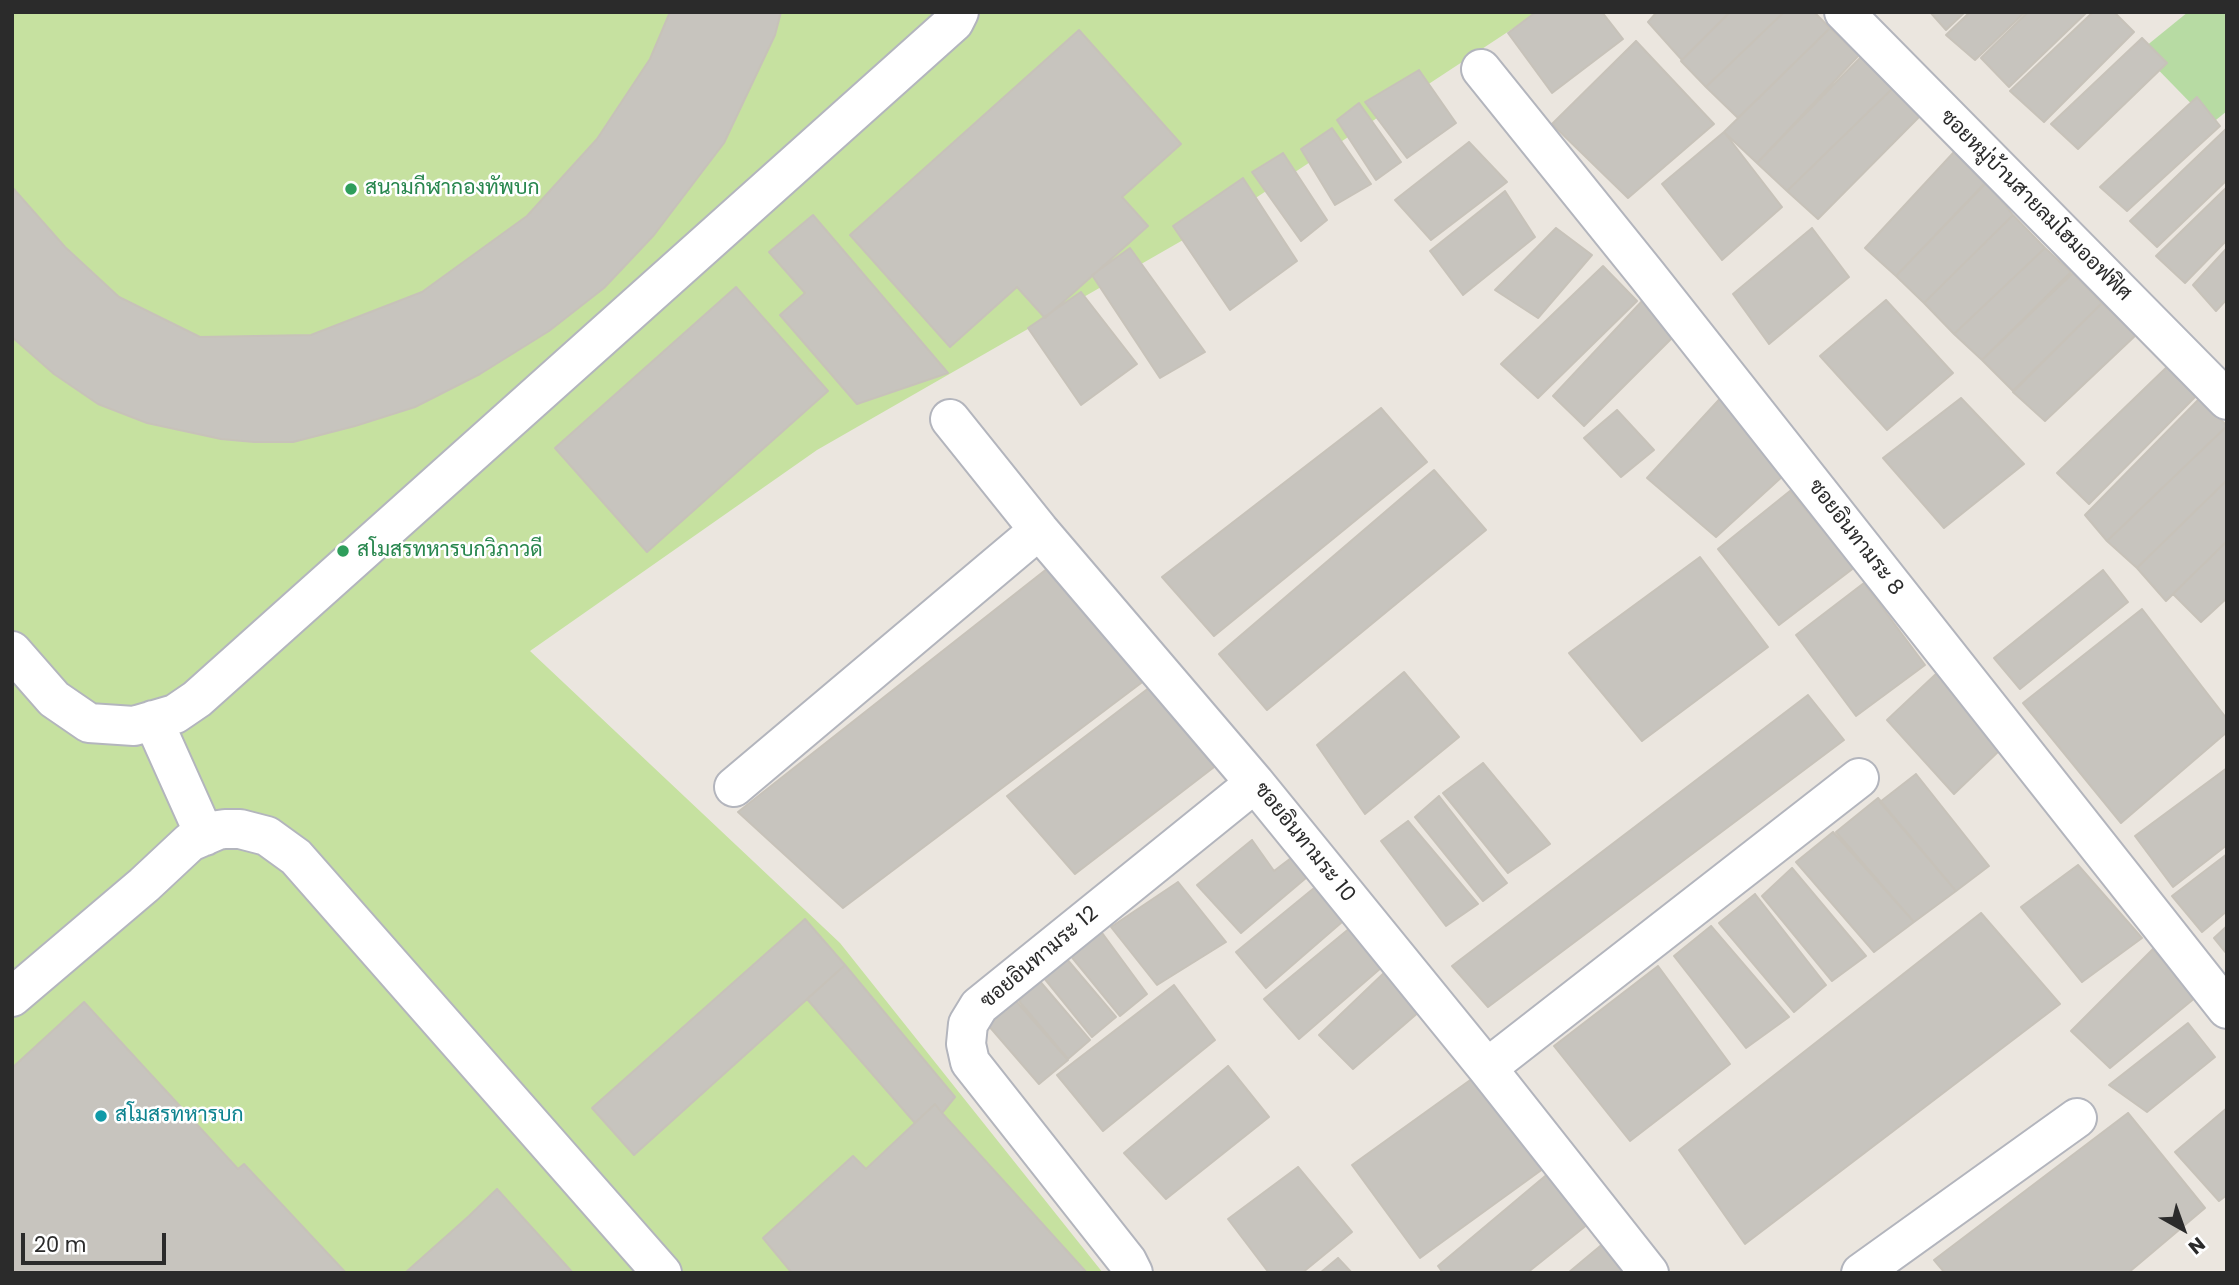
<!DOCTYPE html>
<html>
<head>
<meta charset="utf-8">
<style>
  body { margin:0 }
  #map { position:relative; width:2239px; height:1285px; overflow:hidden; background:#ebe6df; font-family:Poppins,sans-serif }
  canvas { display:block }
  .frame { position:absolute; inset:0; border:14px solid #2b2b2b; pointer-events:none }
  .north { position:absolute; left:2148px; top:1194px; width:70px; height:70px; -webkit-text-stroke:5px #fff; paint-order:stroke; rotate:140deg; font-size:19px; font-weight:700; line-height:28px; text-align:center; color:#2b2b2b }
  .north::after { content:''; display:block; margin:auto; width:24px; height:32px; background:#2b2b2b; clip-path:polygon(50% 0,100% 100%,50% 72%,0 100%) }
  .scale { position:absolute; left:21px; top:1233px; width:145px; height:32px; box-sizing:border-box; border:4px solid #2b2b2b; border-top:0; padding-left:9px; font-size:21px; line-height:24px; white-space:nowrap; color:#2b2b2b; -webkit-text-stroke:5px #fff; paint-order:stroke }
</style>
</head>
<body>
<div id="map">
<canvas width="2239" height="1285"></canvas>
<div class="frame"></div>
<div class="north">N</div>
<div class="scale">20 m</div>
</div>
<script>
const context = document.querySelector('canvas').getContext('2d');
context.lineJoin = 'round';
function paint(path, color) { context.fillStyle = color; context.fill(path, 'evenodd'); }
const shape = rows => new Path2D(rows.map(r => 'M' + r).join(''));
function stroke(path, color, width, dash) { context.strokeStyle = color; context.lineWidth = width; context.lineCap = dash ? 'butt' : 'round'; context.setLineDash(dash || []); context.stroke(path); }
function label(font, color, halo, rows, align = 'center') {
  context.font = font + ' Poppins,Sarabun,sans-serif'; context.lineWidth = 5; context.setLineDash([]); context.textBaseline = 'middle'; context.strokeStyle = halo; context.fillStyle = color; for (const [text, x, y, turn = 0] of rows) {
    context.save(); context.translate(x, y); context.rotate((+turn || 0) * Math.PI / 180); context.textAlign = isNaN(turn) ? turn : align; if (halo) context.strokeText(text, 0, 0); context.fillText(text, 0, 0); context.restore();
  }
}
paint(shape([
  [2188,12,2227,12,2227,111,2211,124,2140,51]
]), '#b7dba3');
paint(shape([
  [12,12,1538,12,1251,201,817,450,530,651,840,943,1103,1273,12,1273]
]), '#c6e1a0');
const building = shape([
  [670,12,781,12,775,35,724,143,654,235,604,288,549,331,480,374,415,407,355,426,293,442,254,442,221,439,147,423,98,404,54,374,12,337,12,187,65,247,119,297,200,337,311,335,422,292,527,216,597,139,650,59,670,12],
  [1536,12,1602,12,1623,39,1552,93,1508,33,1536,12],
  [1657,12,1730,12,1682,60,1648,22,1657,12],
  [1730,12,1784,12,1706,87,1681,61,1730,12],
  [1784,12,1814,12,1830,28,1738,118,1706,87,1784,12],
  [1930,12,1965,12,1946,30,1930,12],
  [1970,12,2025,12,1975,60,1946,35,1970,12],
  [2028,12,2087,12,2009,87,1981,58,2028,12],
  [2093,12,2114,12,2134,32,2044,122,2010,91,2093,12],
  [1830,28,1859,55,1757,163,1724,132,1830,28],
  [1079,30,1181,144,1122,197,1148,226,1045,318,1017,287,950,347,850,235,1079,30],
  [2142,38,2167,63,2078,149,2051,124,2142,38],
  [1636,41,1714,124,1628,198,1552,124,1636,41],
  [1861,57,1894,87,1787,191,1757,163,1861,57],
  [1419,70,1456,123,1407,158,1365,102,1419,70],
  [1894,87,1923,113,1818,219,1787,191,1894,87],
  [2197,97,2220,126,2127,211,2100,187,2197,97],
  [1359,103,1401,162,1376,180,1337,120,1359,103],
  [1332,128,1371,184,1335,205,1301,149,1332,128],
  [2227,128,2227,180,2157,247,2130,221,2227,128],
  [1724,132,1782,207,1722,260,1662,184,1724,132],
  [1469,142,1507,182,1431,240,1395,200,1469,142],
  [1954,152,1985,183,1896,276,1865,248,1954,152],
  [1283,153,1327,220,1301,241,1252,172,1283,153],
  [1243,178,1297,261,1230,310,1173,226,1243,178],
  [1987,182,2013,215,1924,303,1896,276,1987,182],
  [2227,187,2227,240,2185,283,2156,256,2227,187],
  [1505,191,1535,237,1463,295,1430,251,1505,191],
  [813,215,948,373,857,404,780,315,805,293,769,252,813,215],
  [2013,215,2045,248,1954,334,1924,303,2013,215],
  [1556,228,1592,255,1538,318,1495,290,1556,228],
  [1812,228,1849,277,1769,344,1733,294,1812,228],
  [1130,248,1205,352,1160,378,1092,275,1130,248],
  [2045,248,2071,272,1982,360,1954,334,2045,248],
  [2227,248,2227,299,2216,311,2193,285,2227,248],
  [1603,266,1637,301,1538,398,1501,364,1603,266],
  [2073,273,2102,303,2013,391,1982,360,2073,273],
  [736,287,828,391,647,552,555,448,736,287],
  [1081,292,1137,364,1081,405,1028,328,1081,292],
  [1644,299,1676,334,1584,426,1553,396,1644,299],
  [1886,300,1953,373,1887,430,1820,356,1886,300],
  [2102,303,2136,335,2045,421,2013,392,2102,303],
  [2170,364,2198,394,2089,504,2057,473,2170,364],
  [1727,391,1796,464,1716,537,1647,478,1727,391],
  [1961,398,2024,464,1944,528,1883,458,1961,398],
  [2200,398,2227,426,2107,541,2085,515,2200,398],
  [1381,408,1427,462,1214,636,1162,577,1381,408],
  [1617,410,1654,450,1621,477,1584,438,1617,410],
  [2227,426,2227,480,2137,568,2107,541,2227,426],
  [1434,470,1486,530,1267,710,1219,654,1434,470],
  [2227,480,2227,541,2166,601,2137,568,2227,480],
  [1790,491,1855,567,1779,625,1718,549,1790,491],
  [2227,541,2227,598,2201,622,2173,594,2227,541],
  [1062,557,1153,674,843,908,738,812,1062,557],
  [1700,557,1768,647,1642,741,1569,653,1700,557],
  [2103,570,2128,602,2020,689,1994,658,2103,570],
  [1864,583,1925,665,1856,716,1796,635,1864,583],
  [2142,609,2227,719,2227,732,2121,823,2023,703,2142,609],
  [1404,672,1459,737,1365,814,1317,745,1404,672],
  [1937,673,2001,749,1954,794,1887,720,1937,673],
  [1158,681,1231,754,1075,874,1007,796,1158,681],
  [1808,695,1844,740,1488,1007,1452,966,1808,695],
  [1483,763,1550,844,1508,873,1443,793,1483,763],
  [2227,768,2227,845,2173,887,2135,836,2227,768],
  [1916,774,1989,866,1956,891,1880,802,1916,774],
  [1439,796,1507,883,1483,901,1415,817,1439,796],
  [1878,798,1956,891,1914,922,1836,832,1878,798],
  [1408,821,1478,904,1446,926,1381,841,1408,821],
  [1833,832,1914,922,1874,952,1796,862,1833,832],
  [1252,840,1274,871,1295,855,1313,872,1241,933,1197,885,1252,840],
  [2227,854,2227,911,2202,932,2172,896,2227,854],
  [2078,865,2142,938,2082,982,2021,907,2078,865],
  [1792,868,1866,956,1832,981,1762,896,1792,868],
  [1330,875,1357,909,1266,988,1236,952,1330,875],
  [1178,882,1226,942,1157,985,1111,927,1178,882],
  [1755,894,1826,985,1794,1012,1719,923,1755,894],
  [1981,913,2060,1004,1745,1244,1679,1150,1981,913],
  [805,919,845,965,634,1155,592,1108,805,919],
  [1356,923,1389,961,1299,1039,1264,999,1356,923],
  [1097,926,1147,994,1120,1016,1070,955,1097,926],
  [1711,926,1789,1017,1746,1048,1674,956,1711,926],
  [2227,926,2227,954,2214,938,2227,926],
  [2153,949,2196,997,2110,1068,2071,1031,2153,949],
  [1066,958,1116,1017,1092,1037,1044,978,1066,958],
  [845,965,955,1097,942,1113,935,1104,915,1123,807,999,845,965],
  [1658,966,1730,1064,1630,1141,1554,1046,1658,966],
  [1387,970,1420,1011,1353,1069,1319,1035,1387,970],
  [1038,979,1090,1040,1068,1059,1019,1001,1038,979],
  [1174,985,1215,1040,1103,1131,1057,1075,1174,985],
  [1016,1001,1068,1060,1039,1084,988,1025,1016,1001],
  [84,1002,238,1169,244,1164,346,1273,12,1273,12,1068,84,1002],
  [2188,1023,2215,1057,2147,1112,2109,1085,2188,1023],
  [1228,1066,1269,1117,1166,1199,1124,1153,1228,1066],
  [1487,1068,1558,1158,1420,1258,1352,1165,1487,1068],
  [935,1104,942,1113,1087,1273,792,1273,763,1238,853,1156,866,1169,935,1104],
  [2227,1108,2227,1195,2219,1201,2175,1152,2227,1108],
  [2128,1113,2205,1208,2128,1273,1945,1273,1934,1260,2128,1113],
  [1298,1167,1352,1232,1302,1273,1269,1273,1228,1219,1298,1167],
  [1550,1172,1593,1220,1527,1273,1443,1273,1438,1266,1550,1172],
  [497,1189,573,1273,405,1273,469,1216,497,1189],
  [1617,1232,1649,1273,1568,1273,1617,1232],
  [1338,1258,1352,1273,1320,1273,1338,1258]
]);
paint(building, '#c7c4be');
stroke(building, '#c7c2b9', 2);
const minor = shape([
  [1844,12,2227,400],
  [1481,69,1647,275,2227,1009],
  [950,419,1039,530,1255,783,1487,1068,1649,1273],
  [12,651,54,699,89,723,134,726,175,714,197,699,954,22,959,12],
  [153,720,205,836],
  [734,787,1039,530],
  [12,997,144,885,190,842,218,830,225,829,240,829,267,836,296,857,662,1273],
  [1487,1068,1859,778],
  [1133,1273,1127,1261,970,1062,966,1044,968,1024,979,1006,1255,783],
  [1861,1273,2077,1118]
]);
stroke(minor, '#b3b5bd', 42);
stroke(minor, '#fff', 38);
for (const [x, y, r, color] of [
  [351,189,7,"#2e9e5b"],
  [343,551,7,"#2e9e5b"],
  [101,1116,7,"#0f9aa8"]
]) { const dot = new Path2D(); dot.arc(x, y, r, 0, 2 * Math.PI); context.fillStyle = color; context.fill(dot); stroke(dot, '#fff', 2.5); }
label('21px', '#27864d', '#fff', [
  ["สนามกีฬากองทัพบก",365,189],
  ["สโมสรทหารบกวิภาวดี",357,551]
], 'left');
label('21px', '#2b2b2b', '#fff', [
  ["ซอยหมู่บ้านสายลมโฮมออฟฟิศ",2035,206,45],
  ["ซอยอินทามระ 8",1855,538,52],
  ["ซอยอินทามระ 10",1304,843,51],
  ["ซอยอินทามระ 12",1040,958,-40]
]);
label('21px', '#0d838f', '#fff', [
  ["สโมสรทหารบก",115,1116]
], 'left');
</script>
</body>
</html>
